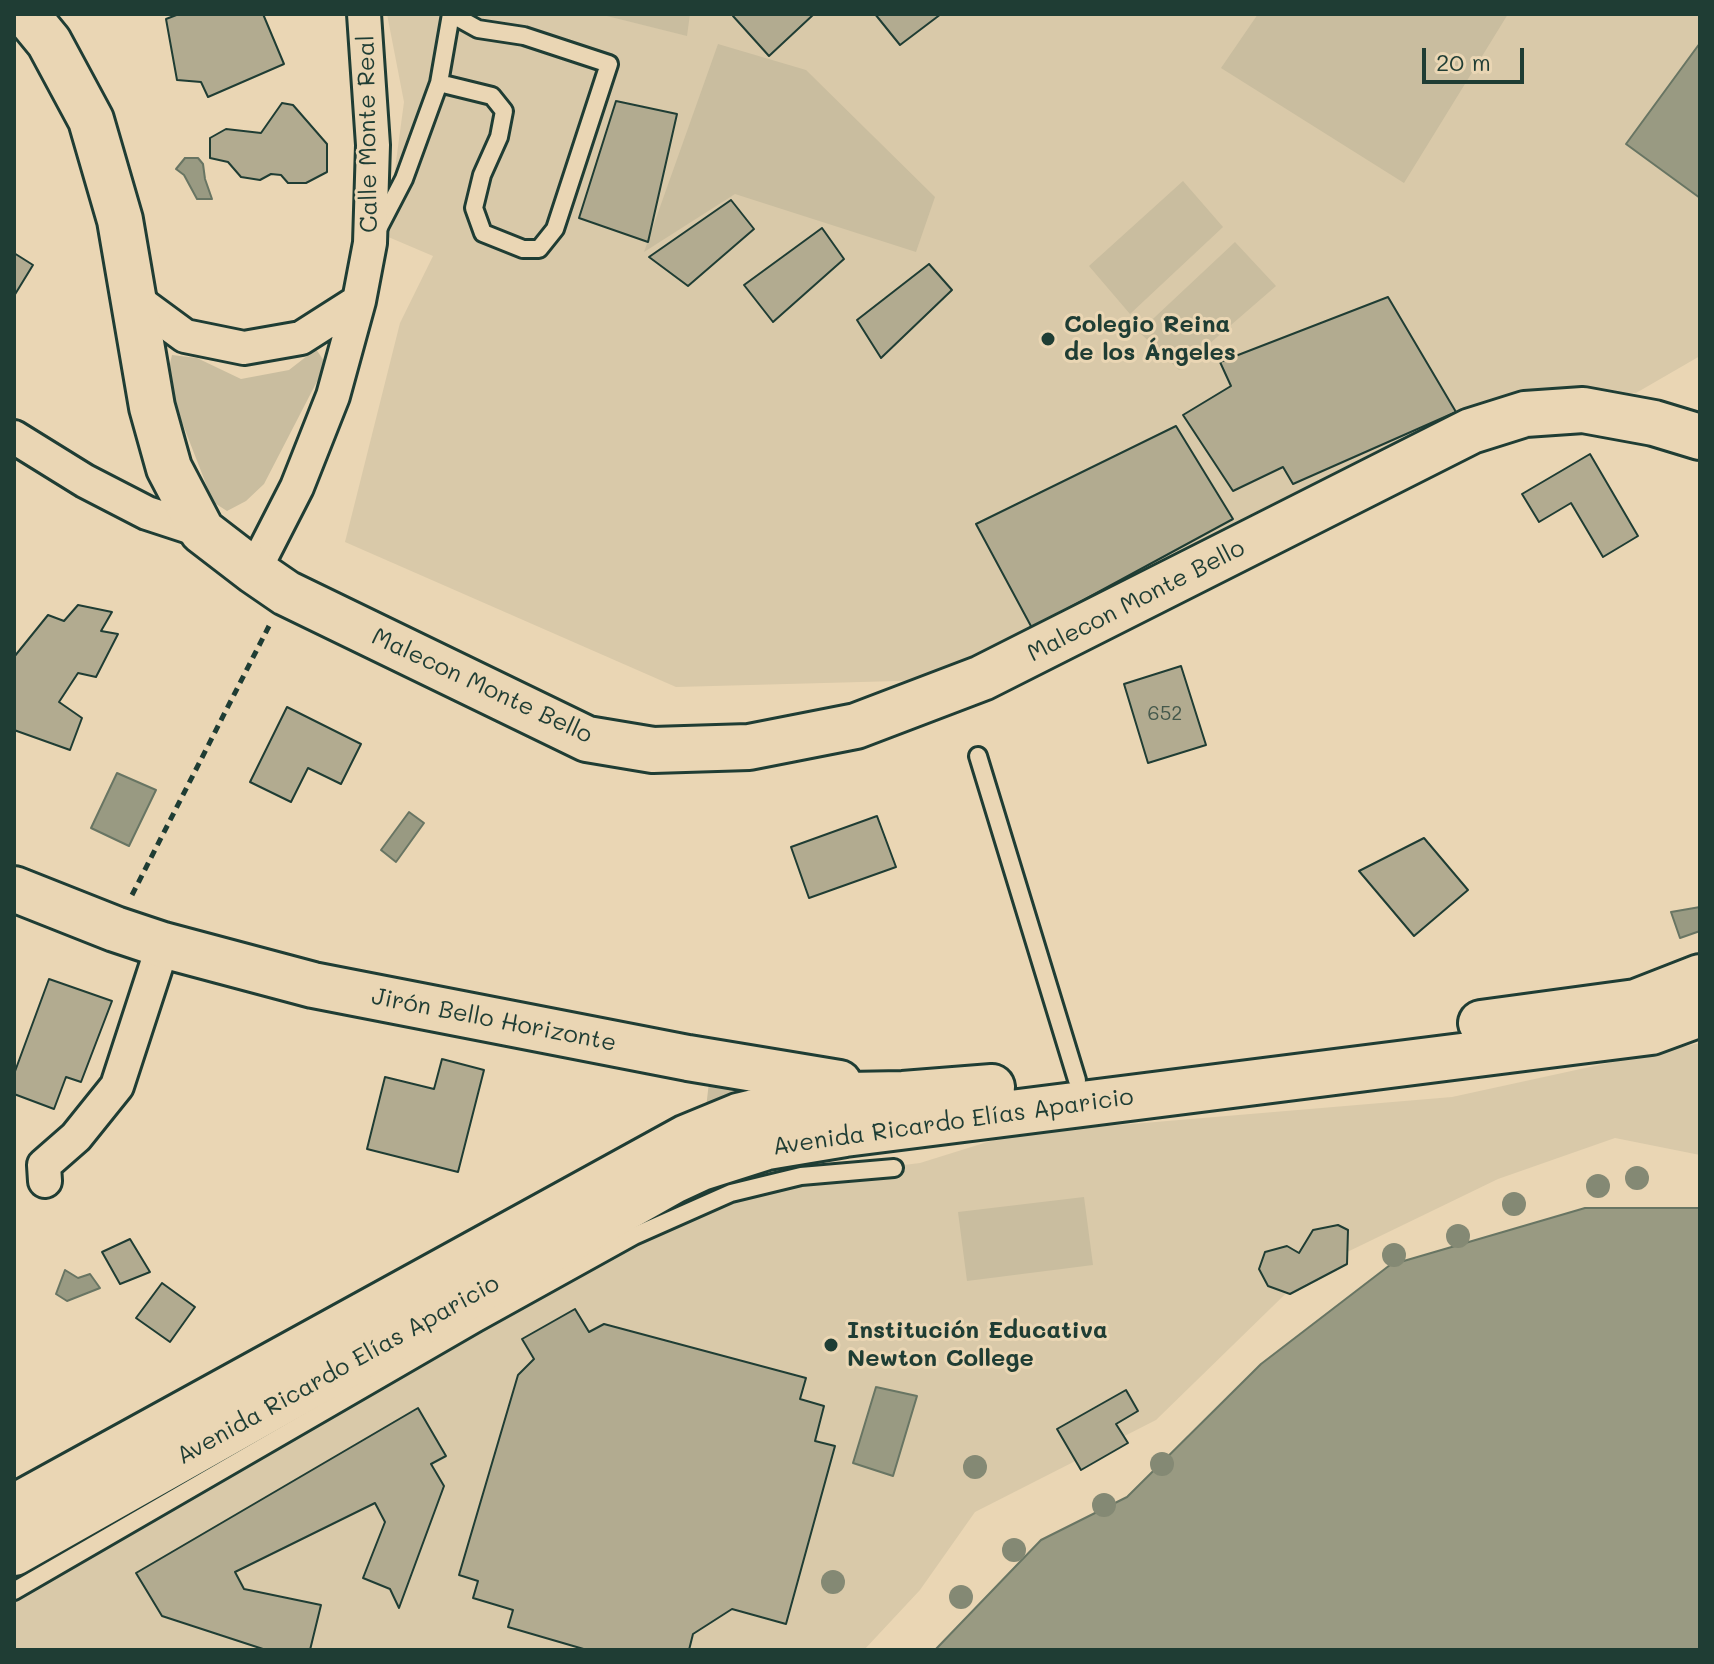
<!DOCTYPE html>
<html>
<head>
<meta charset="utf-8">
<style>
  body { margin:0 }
  #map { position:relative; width:1714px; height:1664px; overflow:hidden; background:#ead6b4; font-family:Mali,sans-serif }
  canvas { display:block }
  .frame { position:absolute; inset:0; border:16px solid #1f3d34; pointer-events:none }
  .scale { position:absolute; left:1422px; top:48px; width:102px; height:36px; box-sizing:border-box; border:4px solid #1f3d34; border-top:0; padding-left:10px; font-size:24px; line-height:28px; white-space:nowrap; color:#1f3d34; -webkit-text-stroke:6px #ead6b4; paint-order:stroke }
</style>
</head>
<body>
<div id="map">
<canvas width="1714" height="1664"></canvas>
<div class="frame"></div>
<div class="scale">20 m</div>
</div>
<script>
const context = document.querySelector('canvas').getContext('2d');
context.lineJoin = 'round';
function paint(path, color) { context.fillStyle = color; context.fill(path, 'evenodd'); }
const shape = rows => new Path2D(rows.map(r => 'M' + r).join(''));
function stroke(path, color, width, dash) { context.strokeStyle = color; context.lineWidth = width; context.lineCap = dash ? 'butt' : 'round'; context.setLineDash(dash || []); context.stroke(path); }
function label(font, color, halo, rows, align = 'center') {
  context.font = font + ' Mali,sans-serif'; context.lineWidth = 6; context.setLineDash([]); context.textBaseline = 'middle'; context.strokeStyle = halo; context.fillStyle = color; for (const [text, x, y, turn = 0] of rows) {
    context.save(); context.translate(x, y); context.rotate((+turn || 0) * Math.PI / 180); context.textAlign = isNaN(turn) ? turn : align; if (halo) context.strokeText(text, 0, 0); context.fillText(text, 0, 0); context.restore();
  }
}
paint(shape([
  [387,14,1700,14,1700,356,1636,393,1526,391,935,680,676,687,345,542,400,323,433,256,386,236,404,102],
  [1700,1043,1700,1155,1615,1138,1498,1179,1310,1270,1156,1420,975,1512,920,1590,864,1650,14,1650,14,1565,654,1226,759,1194,832,1174,920,1163,1013,1134,1452,1097]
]), '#d9c9a9');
paint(shape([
  [599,14,690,14,687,36],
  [1258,14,1508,14,1404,183,1221,68],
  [718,44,806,70,935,197,916,252,735,194,644,252],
  [1183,181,1223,227,1130,314,1089,266],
  [1235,242,1276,286,1179,370,1139,332],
  [316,349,326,364,264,484,246,501,227,511,213,502,166,381,172,355,197,358,241,379,289,370],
  [709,1082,777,1094,705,1117],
  [1084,1197,1093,1265,967,1281,958,1212]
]), '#c9bd9f');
const water = shape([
  [1700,43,1700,198,1626,144,1700,43],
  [185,158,198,158,203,164,205,179,212,199,197,199,184,175,176,169,185,158],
  [117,773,156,790,129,846,91,828,117,773],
  [409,812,424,823,396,862,381,850,409,812],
  [1700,907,1700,931,1680,938,1671,912,1700,907],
  [1585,1208,1700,1208,1700,1650,935,1650,1041,1540,1127,1497,1261,1364,1390,1265,1585,1208],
  [65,1270,78,1278,90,1274,100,1288,67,1301,56,1294,65,1270],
  [876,1387,917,1396,893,1476,853,1463,876,1387]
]);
paint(water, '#999a82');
stroke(water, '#687563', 2);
const building = shape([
  [179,14,263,14,284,64,208,97,201,82,177,80,166,19,179,14],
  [736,14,814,14,769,56,733,16,736,14],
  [875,14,941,14,900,45,875,14],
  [616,101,677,114,648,242,579,218,616,101],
  [282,103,293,105,327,144,327,172,306,183,288,183,281,175,271,174,260,180,241,177,228,162,210,158,210,138,226,129,261,133,282,103],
  [731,200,754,229,688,286,649,257,731,200],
  [822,228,844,259,773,322,744,285,822,228],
  [14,253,33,265,14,296,14,253],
  [929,264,952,290,881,358,857,320,929,264],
  [1388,297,1456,412,1293,484,1283,467,1233,491,1183,415,1231,386,1220,362,1388,297],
  [1176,426,1233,519,1032,628,976,524,1176,426],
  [1590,454,1638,536,1603,557,1571,503,1539,522,1522,494,1590,454],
  [78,605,112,612,101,631,118,634,96,677,78,673,59,702,82,718,70,750,14,730,14,657,48,615,64,621,78,605],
  [1181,666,1206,745,1148,763,1124,684,1181,666],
  [287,707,361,744,341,784,308,768,291,802,250,782,287,707],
  [877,816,896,867,809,898,791,847,877,816],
  [1424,838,1468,890,1414,936,1359,871,1424,838],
  [49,979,112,1001,81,1082,66,1077,54,1109,14,1094,14,1074,49,979],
  [442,1059,484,1070,458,1172,367,1149,385,1077,434,1089,442,1059],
  [1338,1225,1348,1230,1347,1264,1290,1294,1268,1286,1259,1269,1265,1252,1287,1246,1299,1253,1313,1230,1338,1225],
  [130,1239,150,1272,120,1284,102,1252,130,1239],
  [162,1283,195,1307,170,1342,136,1318,162,1283],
  [575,1309,589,1332,604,1324,806,1378,800,1399,824,1406,815,1441,835,1446,786,1624,732,1609,693,1634,689,1650,587,1650,508,1627,513,1610,473,1598,478,1581,459,1575,518,1375,534,1359,522,1339,575,1309],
  [1126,1390,1138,1411,1116,1424,1128,1443,1081,1470,1057,1429,1126,1390],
  [418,1408,446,1456,431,1464,444,1486,399,1608,390,1589,363,1578,385,1522,375,1503,235,1572,244,1589,321,1605,310,1650,266,1650,162,1616,136,1573,418,1408]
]);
paint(building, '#b2ab90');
stroke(building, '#1f3d34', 2);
const lane = shape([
  [439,83,492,96,504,111,499,137,482,175,474,208,483,233,523,249,539,249,555,229,609,64,524,36,478,29,451,14],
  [377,231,404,179,439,83,451,14],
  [978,756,1077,1080],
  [14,1591,477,1323,634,1236,731,1193,801,1176,894,1168]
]);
const street = shape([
  [132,297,185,336,244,348,301,338,359,301],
  [14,437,85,481,147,513,202,531],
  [254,571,297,487,333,396,359,301,370,243,373,145,364,14],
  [45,1181,44,1165,76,1137,117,1086,163,945]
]);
const secondary = shape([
  [26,14,49,42,91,120,120,220,152,407,169,468,202,531,254,571,286,593,587,739,653,750,749,747,856,726,982,678,1471,431,1525,414,1583,410,1654,423,1700,437],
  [14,889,115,929,163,945,313,985,688,1058,839,1083],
  [1481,1023,1636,1002,1700,977],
  [14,1507,687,1137,738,1116,792,1103,847,1095,903,1094,992,1087],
  [14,1553,673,1181,701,1168,767,1147,845,1134,1651,1032,1700,1014]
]);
stroke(lane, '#1f3d34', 22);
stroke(street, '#1f3d34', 38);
stroke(secondary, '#1f3d34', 50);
stroke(shape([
  [132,895,269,626]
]), '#1f3d34', 5, [8, 6]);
stroke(lane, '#ead6b4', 16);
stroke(street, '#ead6b4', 32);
stroke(secondary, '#ead6b4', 44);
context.fillStyle = '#848974';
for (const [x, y] of [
  [1637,1178],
  [1598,1186],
  [1514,1204],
  [1458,1236],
  [1394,1255],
  [1162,1464],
  [975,1467],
  [1104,1505],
  [1014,1550],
  [833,1582],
  [961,1597]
]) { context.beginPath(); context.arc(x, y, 12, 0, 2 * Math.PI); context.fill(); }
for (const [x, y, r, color] of [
  [1048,339,8,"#1f3d34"],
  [831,1345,8,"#1f3d34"]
]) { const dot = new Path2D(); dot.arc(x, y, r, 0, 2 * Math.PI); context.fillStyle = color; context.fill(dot); stroke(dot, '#ead6b4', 3); }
label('20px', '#44584b', null, [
  ["652",1165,714]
]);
label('24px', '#1f3d34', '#ead6b4', [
  ["Calle Monte Real",368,134,-91],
  ["Malecon Monte Bello",1136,601,-27],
  ["Malecon Monte Bello",482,686,25],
  ["Jirón Bello Horizonte",494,1020,11],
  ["Avenida Ricardo Elías Aparicio",953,1122,-8],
  ["Avenida Ricardo Elías Aparicio",338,1370,-29]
]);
label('bold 24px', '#1f3d34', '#ead6b4', [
  ["Colegio Reina",1064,325],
  ["de los Ángeles",1064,353],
  ["Institución Educativa",847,1331],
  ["Newton College",847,1359]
], 'left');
</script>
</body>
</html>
